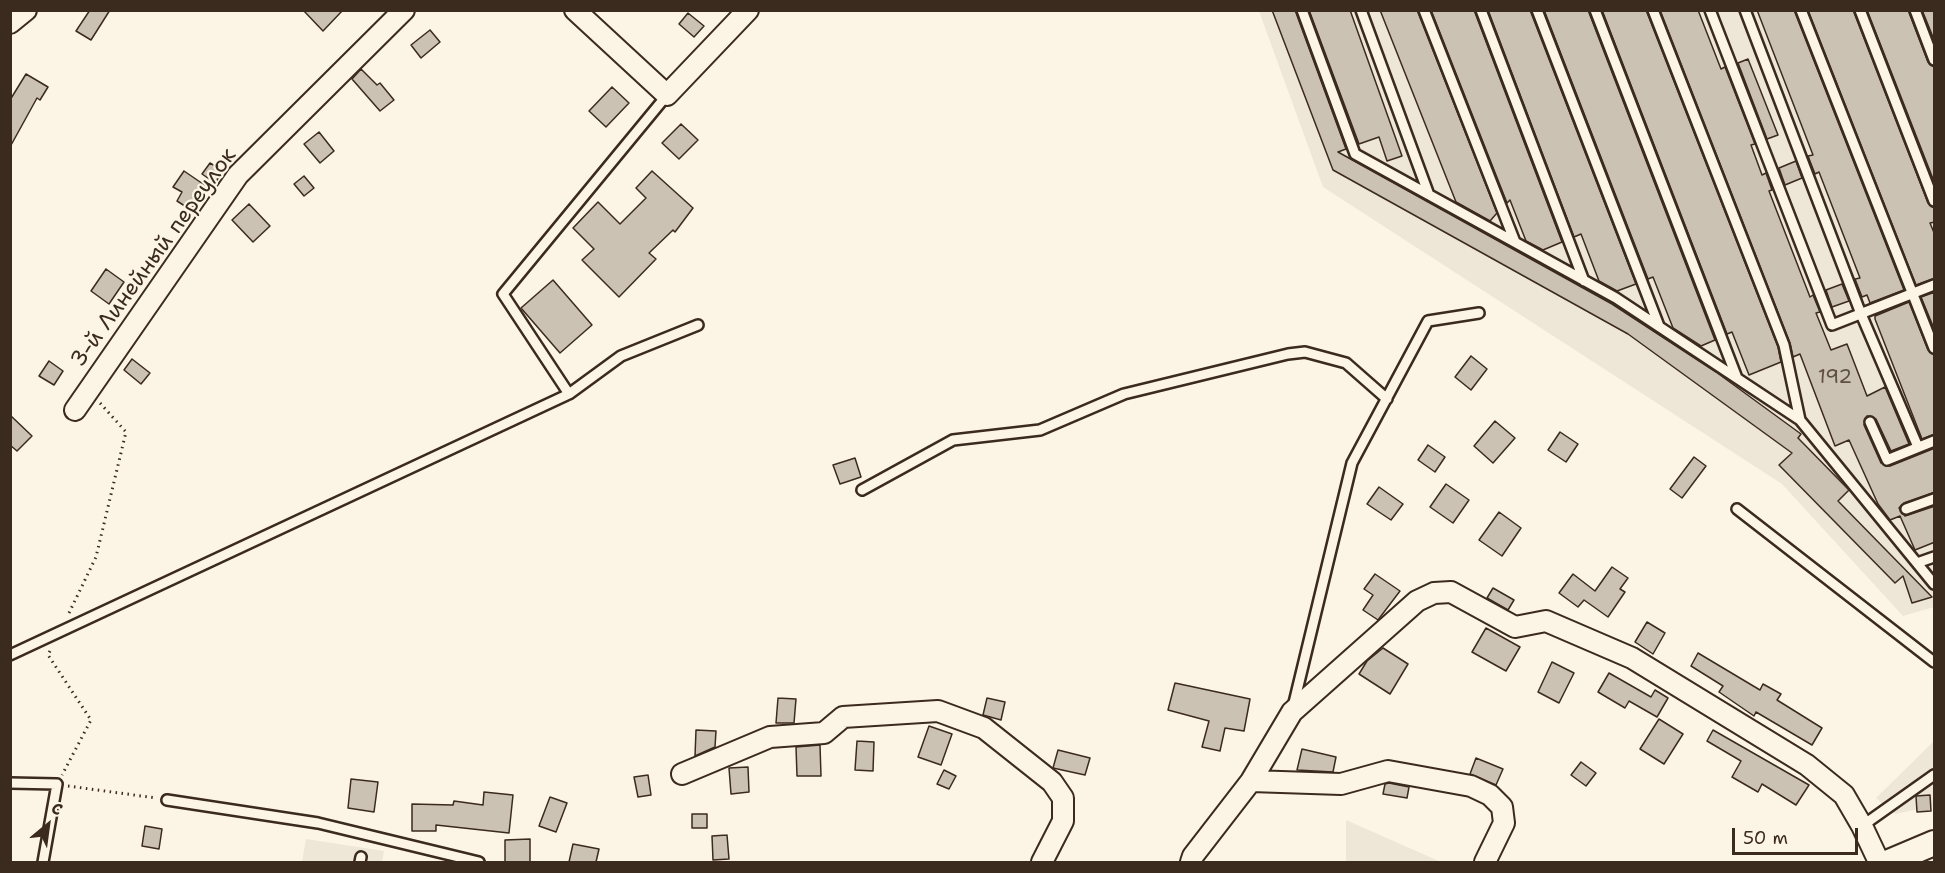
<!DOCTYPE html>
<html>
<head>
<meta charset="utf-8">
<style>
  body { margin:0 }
  #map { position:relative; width:1945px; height:873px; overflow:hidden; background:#fcf5e5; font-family:"Shantell Sans",sans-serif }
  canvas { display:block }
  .frame { position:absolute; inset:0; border:12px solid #3b2a1e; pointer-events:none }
  .north { position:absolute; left:18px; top:795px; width:60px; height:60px; -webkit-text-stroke:4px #fcf5e5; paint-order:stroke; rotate:29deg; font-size:16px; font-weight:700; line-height:24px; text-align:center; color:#3b2a1e }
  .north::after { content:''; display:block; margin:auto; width:21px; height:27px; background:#3b2a1e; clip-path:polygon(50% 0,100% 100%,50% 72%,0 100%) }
  .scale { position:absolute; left:1732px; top:828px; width:126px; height:27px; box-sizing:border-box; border:3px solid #3b2a1e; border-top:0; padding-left:8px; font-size:18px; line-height:21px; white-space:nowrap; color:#3b2a1e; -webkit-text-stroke:4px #fcf5e5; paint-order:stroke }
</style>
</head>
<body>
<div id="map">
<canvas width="1945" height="873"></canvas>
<div class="frame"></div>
<div class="north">С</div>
<div class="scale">50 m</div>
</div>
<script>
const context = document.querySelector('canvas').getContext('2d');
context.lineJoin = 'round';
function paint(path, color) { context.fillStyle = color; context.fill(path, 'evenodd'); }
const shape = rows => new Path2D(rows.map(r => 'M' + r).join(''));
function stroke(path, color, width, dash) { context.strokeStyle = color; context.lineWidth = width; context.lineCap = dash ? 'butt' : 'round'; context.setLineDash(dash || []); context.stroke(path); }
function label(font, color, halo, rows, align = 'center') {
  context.font = font + ' "Shantell Sans",sans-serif'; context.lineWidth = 4.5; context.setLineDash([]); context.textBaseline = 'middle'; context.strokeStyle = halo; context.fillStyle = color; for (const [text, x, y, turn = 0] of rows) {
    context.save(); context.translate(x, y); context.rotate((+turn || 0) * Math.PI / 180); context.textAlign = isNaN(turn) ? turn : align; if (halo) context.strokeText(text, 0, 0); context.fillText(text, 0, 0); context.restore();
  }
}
paint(shape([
  [1259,11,1934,11,1934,607,1903,616,1782,484,1323,187],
  [1934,741,1934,806,1895,814,1876,798],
  [1346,820,1441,862,1346,862],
  [306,839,384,851,382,862,302,862]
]), '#eee6d6');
const building = shape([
  [90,10,110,10,91,40,76,31,90,10],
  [303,10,343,10,323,31,303,10],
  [1272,10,1295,10,1346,149,1338,152,1612,304,1716,372,1801,434,1798,438,1849,490,1838,501,1932,597,1912,603,1903,576,1895,583,1779,465,1792,453,1628,334,1333,170,1272,10],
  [1309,10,1350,10,1402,156,1387,161,1379,137,1359,144,1309,10],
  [1380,10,1417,10,1497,213,1490,221,1456,202,1380,10],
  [1431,10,1474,10,1562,242,1543,250,1526,241,1510,200,1507,203,1431,10],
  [1488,10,1530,10,1636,284,1617,291,1599,281,1581,234,1574,237,1488,10],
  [1544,10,1588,10,1715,340,1701,346,1673,328,1653,277,1648,279,1544,10],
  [1602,10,1646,10,1778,347,1781,362,1749,375,1732,332,1727,334,1602,10],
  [1660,10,1698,10,1721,69,1725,67,1755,144,1751,145,1762,175,1766,173,1772,190,1769,191,1810,297,1813,295,1820,312,1816,313,1831,350,1847,344,1867,396,1885,387,1909,444,1891,451,1876,419,1867,416,1864,425,1881,463,1890,466,1935,448,1935,492,1904,503,1899,508,1905,516,1935,506,1935,542,1915,550,1900,516,1890,520,1878,504,1849,440,1835,446,1800,354,1793,357,1790,343,1660,10],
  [1757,10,1794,10,1904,290,1870,303,1867,295,1862,297,1855,279,1860,278,1819,172,1815,174,1808,156,1813,155,1757,10],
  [1808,10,1853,10,1928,203,1935,208,1935,222,1930,223,1935,235,1935,278,1916,285,1808,10],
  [1867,10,1908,10,1928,62,1935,67,1935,184,1867,10],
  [1922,10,1935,10,1935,42,1922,10],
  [688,13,704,26,694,37,679,24,688,13],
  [430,30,440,42,421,58,411,45,430,30],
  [1748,59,1778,135,1767,139,1738,63,1748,59],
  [361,69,377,85,380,83,394,100,380,111,352,79,361,69],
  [26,74,48,87,40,100,37,98,10,147,10,100,26,74],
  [612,87,629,103,606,127,589,111,612,87],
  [681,124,698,140,679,159,662,143,681,124],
  [319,132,334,151,320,163,304,144,319,132],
  [1796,161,1802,178,1785,185,1779,168,1796,161],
  [210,163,223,171,215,183,202,174,210,163],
  [184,171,206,186,191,210,177,201,182,192,173,187,184,171],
  [652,171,693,208,675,232,673,230,649,253,656,259,619,297,582,260,594,249,573,228,598,202,620,224,646,198,636,188,652,171],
  [304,176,314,188,304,196,294,184,304,176],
  [249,204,270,226,253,242,232,220,249,204],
  [106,269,124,282,109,304,91,291,106,269],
  [553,280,592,325,560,353,521,308,553,280],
  [1842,284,1849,301,1832,307,1826,290,1842,284],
  [1935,292,1935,331,1921,297,1935,292],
  [1909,302,1928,350,1935,355,1935,434,1922,439,1875,319,1875,316,1909,302],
  [1471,356,1487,369,1471,390,1455,377,1471,356],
  [132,359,150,373,141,384,124,370,132,359],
  [49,361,63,371,54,385,39,376,49,361],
  [10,415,32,436,17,451,10,445,10,415],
  [1495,421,1515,438,1493,463,1474,446,1495,421],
  [1560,432,1578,444,1566,462,1548,450,1560,432],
  [1428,445,1445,457,1435,472,1418,460,1428,445],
  [1694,457,1706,466,1682,498,1670,489,1694,457],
  [855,458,861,477,840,484,833,465,855,458],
  [1446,484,1469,500,1453,523,1430,507,1446,484],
  [1379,487,1403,504,1391,520,1367,504,1379,487],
  [1499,512,1521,528,1502,556,1479,540,1499,512],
  [1612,567,1628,578,1620,589,1625,592,1608,617,1584,600,1578,607,1559,593,1573,574,1595,591,1612,567],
  [1375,574,1400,591,1378,620,1363,610,1373,595,1364,589,1375,574],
  [1493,588,1514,600,1508,610,1487,598,1493,588],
  [1647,622,1665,633,1653,654,1635,642,1647,622],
  [1486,628,1520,647,1506,671,1472,652,1486,628],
  [1383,648,1408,664,1390,694,1359,674,1367,661,1383,648],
  [1698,653,1760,690,1763,684,1781,694,1777,700,1822,728,1812,745,1756,712,1754,716,1719,692,1723,686,1691,666,1698,653],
  [1552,662,1574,673,1559,703,1538,692,1552,662],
  [1609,673,1651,697,1655,690,1668,698,1657,717,1629,701,1625,708,1598,692,1609,673],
  [1175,683,1250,699,1244,731,1225,728,1220,751,1202,747,1209,721,1168,710,1175,683],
  [778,698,796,699,794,723,776,723,778,698],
  [987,698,1005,702,1001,720,983,715,987,698],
  [1659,719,1683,734,1664,764,1640,749,1659,719],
  [929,726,952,734,941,765,918,757,929,726],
  [696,730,716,731,715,747,695,756,696,730],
  [1713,730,1809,785,1796,805,1762,784,1758,792,1732,777,1741,761,1707,741,1713,730],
  [857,741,874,742,873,771,855,770,857,741],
  [820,745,821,776,797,776,796,747,820,745],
  [1302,749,1336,757,1333,772,1297,770,1302,749],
  [1058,750,1090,758,1085,775,1053,768,1058,750],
  [1476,758,1503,769,1496,785,1470,774,1476,758],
  [1581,762,1596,773,1586,786,1571,775,1581,762],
  [748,767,749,792,731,794,729,768,748,767],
  [944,770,956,776,949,789,937,784,944,770],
  [648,775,651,795,638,797,634,777,648,775],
  [351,779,378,782,374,812,348,808,351,779],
  [1389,783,1409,787,1407,798,1383,794,1385,784,1389,783],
  [484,792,513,795,509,833,436,825,436,831,412,831,412,804,453,805,454,801,483,805,484,792],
  [1930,795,1931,811,1917,812,1916,796,1930,795],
  [550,797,567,803,556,832,539,826,550,797],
  [692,814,707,814,707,828,692,828,692,814],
  [145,826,162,829,159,849,142,846,145,826],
  [727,835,729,859,713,860,712,836,727,835],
  [530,839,530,862,505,862,505,840,530,839],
  [573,844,599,849,596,862,569,862,573,844]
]);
paint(building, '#ccc2b3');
stroke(building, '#3b2a1e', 1.5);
const service = shape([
  [1302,10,1355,154,1616,298,1800,420,1934,584],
  [1361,10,1429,195],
  [1424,10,1515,242],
  [1481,10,1584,281],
  [1537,10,1659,326],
  [1595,10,1737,378],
  [1653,10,1784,345,1800,420],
  [1710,10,1832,325,1934,285],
  [1745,10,1861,314,1918,447],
  [1801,10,1934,348],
  [1860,10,1934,201],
  [1915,10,1934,60],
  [569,394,503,294,667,95],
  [1870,422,1887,460,1934,441],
  [862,490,953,440,1040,430,1124,394,1288,354,1305,352,1346,363,1387,399],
  [1737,509,1934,662],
  [1906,509,1934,499],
  [1917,563,1934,557],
  [10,655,569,394,621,356,698,325],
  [1293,707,1352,463,1428,321,1479,313],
  [10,783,57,784,43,862],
  [167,800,318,823,479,862],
  [1862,826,1934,775],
  [360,862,361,857]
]);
const minor = shape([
  [575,10,667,95,748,10],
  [10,23,26,10],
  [75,410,238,175,404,10],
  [682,774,770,737,824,733,843,717,938,711,984,728,1052,782,1063,798,1063,821,1042,862],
  [1251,781,1341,784,1388,771,1471,786,1490,795,1502,807,1504,823,1485,862],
  [1191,862,1193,856,1251,781,1292,712,1417,601,1434,593,1451,592,1515,627,1546,621,1632,658,1807,765,1844,795,1862,826,1879,862]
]);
const tertiary = shape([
  [1889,862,1934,843]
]);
stroke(service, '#3b2a1e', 14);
stroke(minor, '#3b2a1e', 24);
stroke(tertiary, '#3b2a1e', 28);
stroke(shape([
  [69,613,96,557,126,432,100,403],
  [50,651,48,655,91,720,62,775],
  [68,786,156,798]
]), '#3b2a1e', 3, [1.5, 4.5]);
stroke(service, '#fcf5e5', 9);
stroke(minor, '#fcf5e5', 20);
stroke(tertiary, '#fcf5e5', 24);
label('20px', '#5f5043', null, [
  ["192",1835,378]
]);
label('22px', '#3b2a1e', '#fcf5e5', [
  ["3-й Линейный переулок",154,258,-54]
]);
</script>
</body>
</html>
